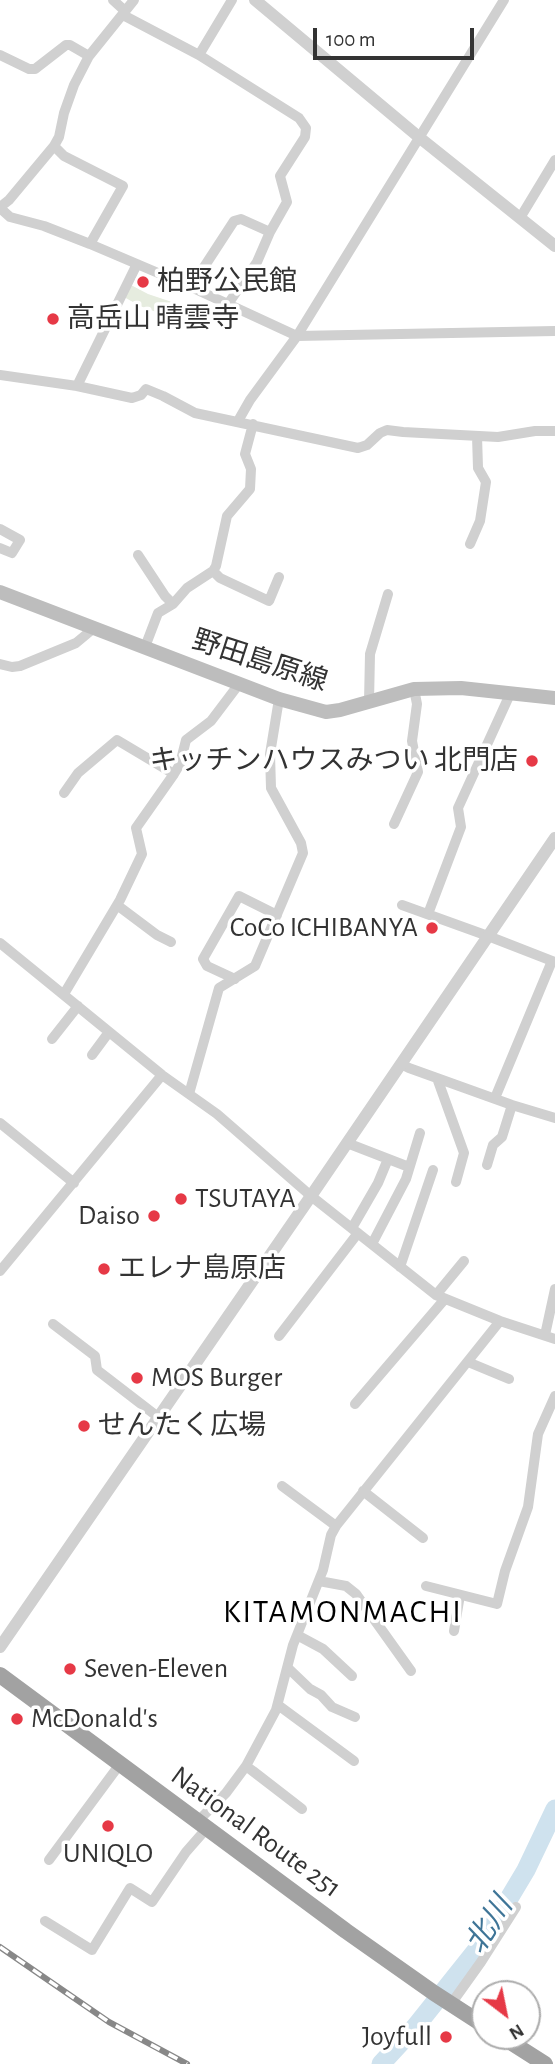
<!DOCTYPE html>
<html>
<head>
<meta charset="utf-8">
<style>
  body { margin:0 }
  #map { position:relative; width:555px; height:2064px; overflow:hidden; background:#fff; font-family:"Alegreya Sans",sans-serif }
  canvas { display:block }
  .north { position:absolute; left:471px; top:1980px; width:70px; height:70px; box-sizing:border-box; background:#fff; border:2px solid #adadad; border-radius:50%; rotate:148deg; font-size:19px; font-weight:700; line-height:28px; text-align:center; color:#333 }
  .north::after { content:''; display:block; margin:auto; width:24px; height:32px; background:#e63946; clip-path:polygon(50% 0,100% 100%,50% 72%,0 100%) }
  .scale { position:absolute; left:313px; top:28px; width:161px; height:32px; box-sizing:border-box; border:4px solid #333; border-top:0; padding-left:9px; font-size:21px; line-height:24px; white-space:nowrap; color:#333; -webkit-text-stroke:5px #fff; paint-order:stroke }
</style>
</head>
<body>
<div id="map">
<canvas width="555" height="2064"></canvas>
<div class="north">N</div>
<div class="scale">100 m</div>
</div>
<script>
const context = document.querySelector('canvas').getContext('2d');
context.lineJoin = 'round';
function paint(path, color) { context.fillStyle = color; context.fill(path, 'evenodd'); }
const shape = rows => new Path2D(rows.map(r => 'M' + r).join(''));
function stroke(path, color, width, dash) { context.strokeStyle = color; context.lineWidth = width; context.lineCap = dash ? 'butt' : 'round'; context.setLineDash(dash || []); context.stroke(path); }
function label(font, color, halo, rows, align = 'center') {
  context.font = font + ' "Alegreya Sans","Noto Sans JP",sans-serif'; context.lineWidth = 7; context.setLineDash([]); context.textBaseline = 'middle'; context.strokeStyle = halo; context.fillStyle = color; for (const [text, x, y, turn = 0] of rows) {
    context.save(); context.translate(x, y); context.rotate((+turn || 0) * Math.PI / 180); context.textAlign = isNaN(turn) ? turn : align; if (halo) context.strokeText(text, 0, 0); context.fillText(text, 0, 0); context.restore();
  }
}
paint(shape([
  [131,285,148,294,178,304,167,316,140,306,124,297]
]), '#e6ecdf');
stroke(shape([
  [381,2064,416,2026,483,1942,526,1870,555,1809]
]), '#cfe2ee', 19);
stroke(shape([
  [113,0,124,10],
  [123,15,199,55,299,118,306,128,305,137,280,176,287,202,270,232,257,262,228,304],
  [0,55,29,69,35,69,66,45,70,45,89,56],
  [199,55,232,0],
  [54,146,64,156,123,186,90,244],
  [0,207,9,200,54,146,59,137,64,113,74,85,89,56,134,0],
  [0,208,10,217,44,226,90,244,191,287,297,336,555,331],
  [520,218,555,160],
  [191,287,234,221,241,219,270,232],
  [0,375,77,386,132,398,141,395,146,389,163,396,195,413,358,448,367,445,380,433,387,430,403,432,498,437,535,431,555,431],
  [77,386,137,264],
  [238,421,250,400,297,336,504,0],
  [0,529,20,540,12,553,0,548],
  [470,544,480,521,486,482,478,468,477,436],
  [138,555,165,596,173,604],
  [213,571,220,578,269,601,279,577],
  [145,647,158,613,173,604,187,588,213,571,216,566,227,516,250,489,251,469,245,454,253,424],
  [0,664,12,667,20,666,76,643,94,628],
  [369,702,370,654,388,594],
  [64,793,78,773,117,740,174,774],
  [394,824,418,772,412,741,417,704,414,689],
  [117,905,157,935,171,942],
  [402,905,488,936,555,962],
  [428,914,461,827,458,808,511,692],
  [0,943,162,1075,217,1114,311,1196,436,1295,500,1321,555,1339],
  [235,979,207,966,203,959,239,896,277,915],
  [64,994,120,900,142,854,136,828,174,774,180,764,186,740,211,721,239,684],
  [52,1039,78,1006],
  [92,1055,109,1032],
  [401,1064,409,1068,512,1105,555,1118],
  [437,1078,464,1153,456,1182],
  [189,1094,219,988,255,966,303,853,301,843,271,788,270,754,279,699],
  [495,1098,552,961],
  [0,1123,74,1183],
  [347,1143,409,1167],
  [487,1165,493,1145,502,1137,512,1105],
  [352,1228,378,1183,388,1159],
  [372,1244,406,1179,420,1133],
  [400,1267,433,1170],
  [0,1271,162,1075],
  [436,1295,464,1261],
  [53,1324,95,1356,97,1370,158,1417],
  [545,1335,555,1289],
  [279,1336,358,1233],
  [468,1362,509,1379],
  [355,1404,444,1300],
  [282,1486,336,1526],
  [363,1491,423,1538],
  [319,1581,346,1586,356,1594,411,1671],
  [426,1586,497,1604,505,1571,528,1507,538,1434,555,1396],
  [454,1631,460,1595],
  [297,1635,323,1649,352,1676],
  [288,1668,310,1689,321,1695,332,1707,355,1717],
  [278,1705,354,1761],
  [246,1766,253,1771,302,1809,246,1766],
  [198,1821,226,1793,246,1766,276,1710,293,1645,323,1570,331,1535,336,1526,500,1321],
  [49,1860,120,1764],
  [45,1921,92,1950,130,1888,152,1902,186,1852,207,1828],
  [451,2004,481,1962,516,1907]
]), '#d0d0d0', 10);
stroke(shape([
  [255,0,420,138,555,246],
  [0,1647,311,1196,555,838]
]), '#d0d0d0', 12);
stroke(shape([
  [0,592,279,699,326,712,340,710,414,689,461,688,555,698]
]), '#bdbdbd', 14);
stroke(shape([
  [0,1675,346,1931,434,1993,485,2026],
  [501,2036,545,2064]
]), '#a2a2a2', 16);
const rail = shape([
  [0,1947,109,2022,187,2064]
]);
stroke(rail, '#888', 6);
stroke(rail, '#fff', 3.5, [10]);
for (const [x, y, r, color] of [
  [143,282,7,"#e63946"],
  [53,319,7,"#e63946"],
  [532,761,7,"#e63946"],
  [432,928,7,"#e63946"],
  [181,1199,7,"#e63946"],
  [154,1216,7,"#e63946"],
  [104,1269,7,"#e63946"],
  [137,1378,7,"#e63946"],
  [84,1426,7,"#e63946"],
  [70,1669,7,"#e63946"],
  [17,1719,7,"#e63946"],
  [108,1826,7,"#e63946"],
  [446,2037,7,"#e63946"]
]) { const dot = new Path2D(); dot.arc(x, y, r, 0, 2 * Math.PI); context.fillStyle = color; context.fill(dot); stroke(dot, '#fff', 2.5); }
label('28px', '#333', '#fff', [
  ["柏野公民館",157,282],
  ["高岳山 晴雲寺",67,319],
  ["キッチンハウスみつい 北門店",518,761,"right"],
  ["CoCo ICHIBANYA",418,928,"right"],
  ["TSUTAYA",195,1199],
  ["Daiso",140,1216,"right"],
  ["エレナ島原店",118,1269],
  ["MOS Burger",151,1378],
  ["せんたく広場",98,1426],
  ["Seven-Eleven",84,1669],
  ["McDonald's",31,1719],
  ["UNIQLO",108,1854,"center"],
  ["Joyfull",432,2037,"right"]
], 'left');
label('28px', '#333', '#fff', [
  ["野田島原線",260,661,18],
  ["National Route 251",256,1832,36]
]);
label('italic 30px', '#3f7597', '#fff', [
  ["北川",489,1925,-58]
]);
context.letterSpacing = '2px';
label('32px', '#000', '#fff', [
  ["KITAMONMACHI",343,1612]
]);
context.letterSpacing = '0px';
</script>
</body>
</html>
